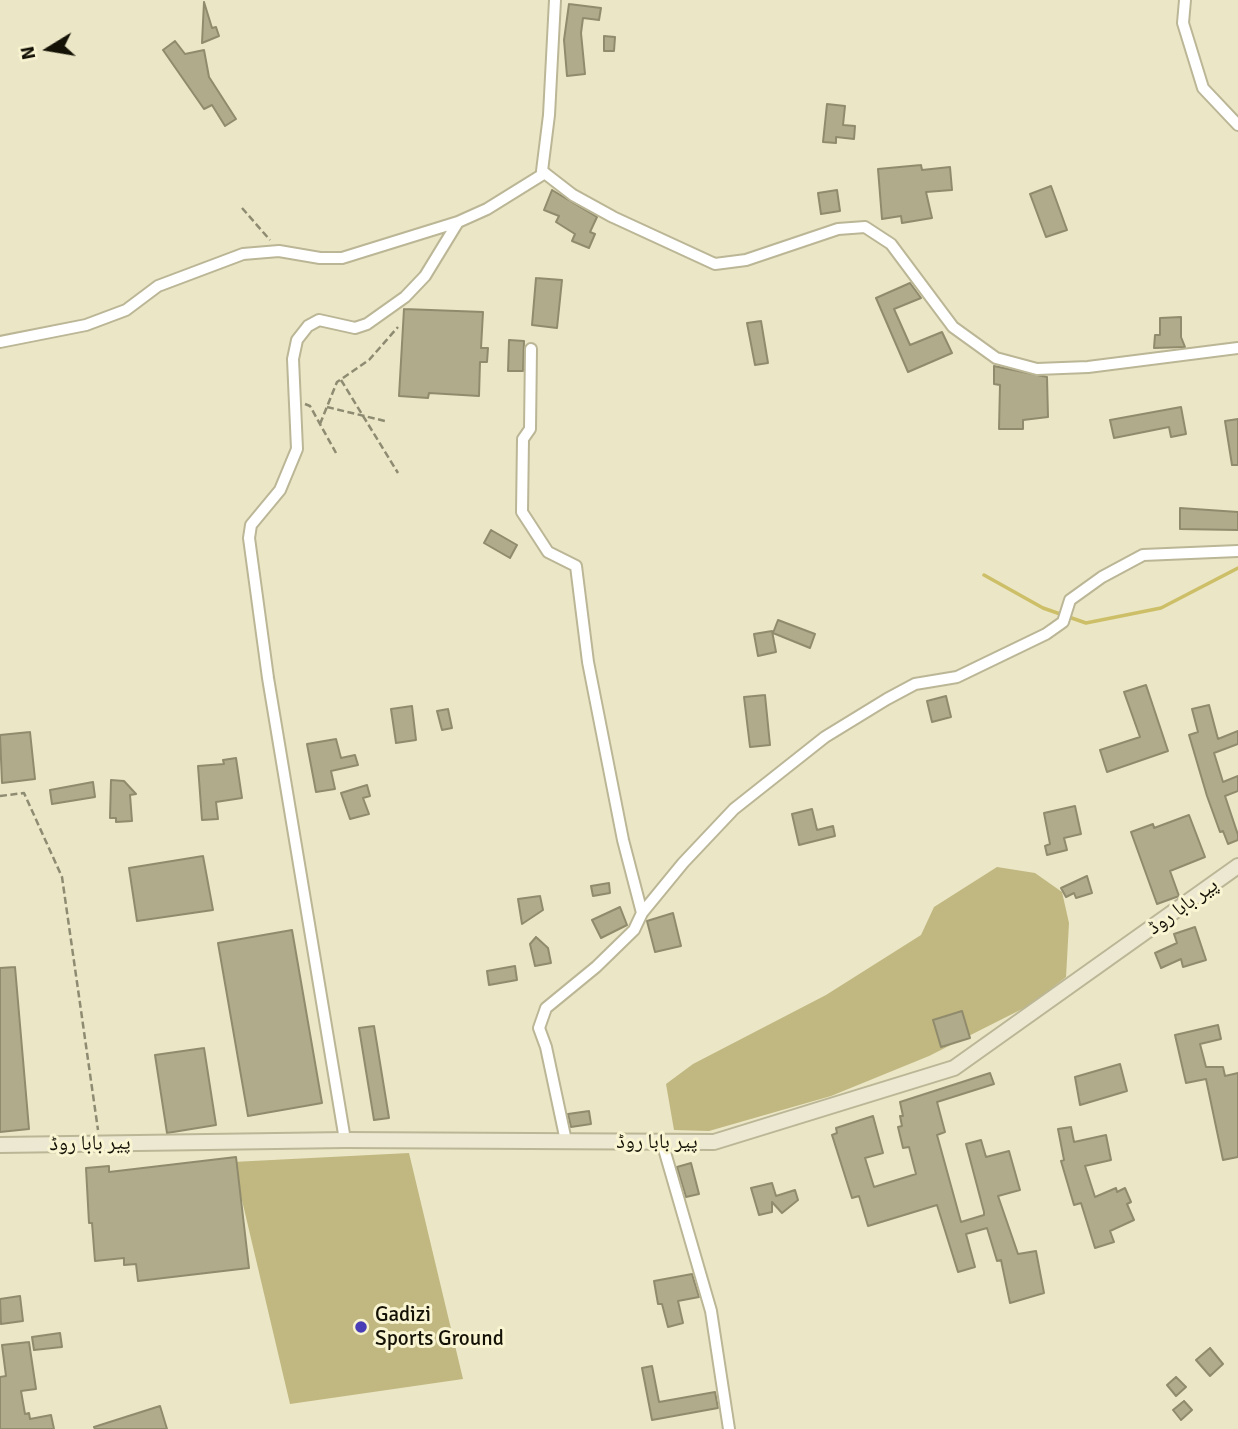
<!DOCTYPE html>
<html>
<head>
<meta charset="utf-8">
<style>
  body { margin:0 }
  #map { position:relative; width:1238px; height:1429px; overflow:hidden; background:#ebe6c5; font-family:Signika,sans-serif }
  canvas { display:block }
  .north { position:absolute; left:14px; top:14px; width:70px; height:70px; -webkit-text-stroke:5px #f9f4d2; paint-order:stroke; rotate:259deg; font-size:19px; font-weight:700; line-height:28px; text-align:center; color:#141206 }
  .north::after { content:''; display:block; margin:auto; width:24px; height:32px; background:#141206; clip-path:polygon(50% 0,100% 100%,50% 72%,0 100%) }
</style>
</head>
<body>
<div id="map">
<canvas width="1238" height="1429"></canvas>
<div class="north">N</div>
</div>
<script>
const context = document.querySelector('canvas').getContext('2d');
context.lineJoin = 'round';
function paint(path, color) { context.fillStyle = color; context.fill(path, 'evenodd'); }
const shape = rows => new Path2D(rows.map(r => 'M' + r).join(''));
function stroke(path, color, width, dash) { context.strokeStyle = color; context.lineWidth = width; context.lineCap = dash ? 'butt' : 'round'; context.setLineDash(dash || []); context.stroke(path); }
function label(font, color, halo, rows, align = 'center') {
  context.font = font + ' Signika,"Noto Naskh Arabic",sans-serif'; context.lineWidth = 6; context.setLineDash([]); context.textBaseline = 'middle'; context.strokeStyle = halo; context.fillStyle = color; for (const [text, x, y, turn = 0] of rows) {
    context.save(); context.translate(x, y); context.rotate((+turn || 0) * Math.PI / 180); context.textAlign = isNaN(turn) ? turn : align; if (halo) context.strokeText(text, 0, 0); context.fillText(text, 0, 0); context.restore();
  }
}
paint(shape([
  [997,867,1035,873,1062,892,1069,923,1066,977,1030,1005,929,1056,831,1096,709,1131,674,1130,666,1084,693,1064,826,995,921,935,934,907],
  [409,1153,463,1379,290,1404,233,1162]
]), '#c0b781');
stroke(shape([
  [984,575,1043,608,1086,623,1161,608,1238,568]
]), '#cdbf68', 3.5);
const building = shape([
  [204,2,212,28,216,27,219,36,202,43,204,2],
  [569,4,601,8,599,20,583,18,581,33,585,74,567,76,564,40,569,4],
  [604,36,615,37,614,51,604,51,604,36],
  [175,41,185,54,204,50,209,77,236,119,225,126,212,105,204,109,163,50,175,41],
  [827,104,845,106,843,125,855,126,854,139,836,137,836,143,823,142,827,104],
  [921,165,922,170,950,167,952,190,926,192,932,218,902,223,901,216,882,219,878,169,921,165],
  [1051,186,1067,230,1046,237,1030,194,1051,186],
  [552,190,597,217,590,232,595,234,589,248,572,241,575,234,556,222,559,216,544,210,552,190],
  [837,190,840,211,821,214,818,193,837,190],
  [536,278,562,280,557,328,532,325,536,278],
  [910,283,921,298,894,309,910,345,942,332,952,353,908,372,876,298,910,283],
  [404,309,483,312,481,348,488,348,487,362,480,362,479,396,429,393,428,398,399,396,404,309],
  [1181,317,1181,337,1185,347,1154,348,1155,335,1160,335,1160,318,1181,317],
  [761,321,768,363,755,365,747,323,761,321],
  [509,340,524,341,523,371,508,371,509,340],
  [994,366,1047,377,1048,417,1023,420,1023,429,999,429,1000,385,994,384,994,366],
  [1181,407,1186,434,1171,437,1169,427,1114,438,1110,420,1181,407],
  [1238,419,1238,465,1232,465,1225,421,1238,419],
  [1180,508,1238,512,1238,530,1180,529,1180,508],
  [491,530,517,545,510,558,484,543,491,530],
  [778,620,815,634,810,648,773,633,778,620],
  [772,631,776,652,758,656,754,634,772,631],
  [1146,685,1168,751,1107,772,1100,750,1140,737,1124,692,1146,685],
  [765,695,770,745,750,747,744,697,765,695],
  [946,696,951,717,932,722,927,701,946,696],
  [1209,705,1218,739,1238,731,1238,744,1214,753,1223,782,1238,776,1238,791,1225,796,1238,835,1238,840,1228,844,1223,831,1220,832,1207,796,1189,735,1198,732,1192,709,1209,705],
  [412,706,416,740,396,743,391,709,412,706],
  [448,709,452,728,442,730,437,711,448,709],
  [30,732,35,779,2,783,0,735,30,732],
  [336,739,341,758,355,755,358,765,331,771,335,789,316,792,307,744,336,739],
  [236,758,242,798,216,802,218,819,202,820,198,766,224,764,223,760,236,758],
  [111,780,124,781,136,794,130,795,132,821,116,822,116,818,110,818,111,780],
  [93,782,95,797,52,804,50,790,93,782],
  [367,785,370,796,363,798,369,814,350,819,341,793,367,785],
  [1075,806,1081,834,1064,838,1067,850,1047,855,1045,846,1050,844,1044,813,1075,806],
  [812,809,817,830,833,826,835,836,799,845,792,814,812,809],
  [1189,815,1205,857,1170,871,1179,896,1157,904,1131,832,1153,824,1154,828,1189,815],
  [203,856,213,910,137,921,129,868,203,856],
  [1087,876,1092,893,1076,898,1074,893,1066,897,1061,888,1087,876],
  [609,883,610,893,593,896,591,886,609,883],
  [540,896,543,910,522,924,518,899,540,896],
  [620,907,627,925,601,938,592,920,620,907],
  [673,913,681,946,655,952,647,921,673,913],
  [1195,927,1206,960,1183,967,1181,959,1161,968,1155,953,1177,943,1174,934,1195,927],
  [292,930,322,1103,248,1116,218,943,292,930],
  [536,937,548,948,551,963,535,966,530,944,536,937],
  [515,966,517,980,489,985,487,971,515,966],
  [15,967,29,1129,0,1132,0,968,15,967],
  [962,1011,970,1038,941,1047,933,1020,962,1011],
  [1218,1025,1221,1039,1200,1044,1206,1067,1223,1067,1225,1076,1238,1073,1238,1157,1223,1160,1206,1079,1186,1083,1175,1035,1218,1025],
  [374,1026,389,1118,374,1120,359,1028,374,1026],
  [204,1048,216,1125,167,1133,155,1055,204,1048],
  [1120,1064,1127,1091,1080,1105,1075,1077,1120,1064],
  [990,1073,994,1084,937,1102,945,1132,937,1135,961,1222,984,1215,984,1212,966,1144,981,1140,986,1157,1009,1151,1020,1190,998,1196,1018,1254,1036,1251,1044,1293,1010,1303,1001,1260,997,1261,987,1228,966,1234,975,1267,958,1272,937,1205,868,1226,859,1196,852,1198,832,1135,837,1133,836,1128,873,1116,883,1153,865,1158,874,1187,916,1174,909,1147,903,1148,898,1127,902,1126,900,1116,903,1116,900,1102,990,1073],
  [589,1111,591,1124,571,1127,568,1114,589,1111],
  [1071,1127,1074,1142,1106,1135,1111,1160,1085,1166,1095,1197,1116,1188,1117,1192,1125,1188,1131,1202,1127,1204,1134,1220,1110,1231,1114,1242,1095,1248,1081,1203,1074,1205,1061,1161,1064,1160,1058,1129,1071,1127],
  [236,1157,249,1268,138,1281,136,1264,124,1265,124,1258,95,1261,92,1223,89,1223,86,1168,109,1166,109,1172,236,1157],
  [691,1163,699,1194,686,1197,677,1167,691,1163],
  [772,1183,776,1196,795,1190,798,1200,782,1213,772,1202,772,1212,759,1215,751,1188,772,1183],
  [692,1274,699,1297,678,1301,683,1323,668,1327,662,1304,658,1304,654,1281,692,1274],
  [20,1296,23,1321,1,1324,0,1299,20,1296],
  [60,1333,62,1347,34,1350,32,1337,60,1333],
  [29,1342,36,1389,21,1391,25,1414,29,1413,30,1419,51,1415,54,1429,0,1429,0,1377,6,1376,2,1345,29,1342],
  [1210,1348,1223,1364,1210,1376,1196,1360,1210,1348],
  [652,1366,659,1402,715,1392,718,1408,652,1420,642,1368,652,1366],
  [1176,1377,1186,1387,1176,1396,1167,1385,1176,1377],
  [1184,1401,1192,1410,1181,1420,1173,1410,1184,1401],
  [160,1406,167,1429,95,1429,94,1427,160,1406]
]);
paint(building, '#b0ab8b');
stroke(building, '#908b6c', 2);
const minor = shape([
  [555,0,549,115,542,171,573,195,613,217,715,264,746,260,838,229,865,227,891,244,953,327,996,358,1037,369,1088,367,1238,348],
  [1185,0,1183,23,1203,88,1238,125],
  [0,342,86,325,126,310,158,286,243,254,279,251,320,258,342,258,458,222],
  [531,349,530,429,523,439,522,512,548,552,576,566,588,662,623,840,642,913],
  [345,1140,268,678,249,538,251,525,280,490,297,449,293,359,297,340,308,326,319,320,355,328,367,324,405,297,425,276,458,222,487,209,545,173],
  [566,1141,546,1047,539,1028,546,1008,596,967,634,930,642,913,683,863,734,809,825,737,887,699,915,684,957,677,1046,634,1063,622,1070,600,1102,577,1143,555,1238,551],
  [662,1142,711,1311,729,1429]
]);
const secondary = shape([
  [0,1145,345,1140,714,1142,954,1068,1238,866]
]);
stroke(minor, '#bbb696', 14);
stroke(secondary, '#bbb696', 18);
stroke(shape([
  [242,208,270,240],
  [341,380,398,473],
  [305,404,310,406,336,453],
  [327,407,385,421],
  [320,424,337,382,369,360,398,327],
  [0,796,24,793,62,877,98,1130]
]), '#8e8b73', 2.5, [7, 3.5]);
stroke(minor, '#fff', 10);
stroke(secondary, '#ece8d2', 14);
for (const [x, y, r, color] of [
  [361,1327,7,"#493eb5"]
]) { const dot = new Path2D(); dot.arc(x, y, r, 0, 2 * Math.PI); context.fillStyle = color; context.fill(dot); stroke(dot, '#f9f4d2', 2.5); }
label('21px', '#141206', '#f9f4d2', [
  ["پیر بابا روڈ",1183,907,-36],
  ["پیر بابا روڈ",657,1142],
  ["پیر بابا روڈ",90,1144,-1]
]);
label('21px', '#141206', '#f9f4d2', [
  ["Gadizi",375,1315],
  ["Sports Ground",375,1339]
], 'left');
</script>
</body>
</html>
